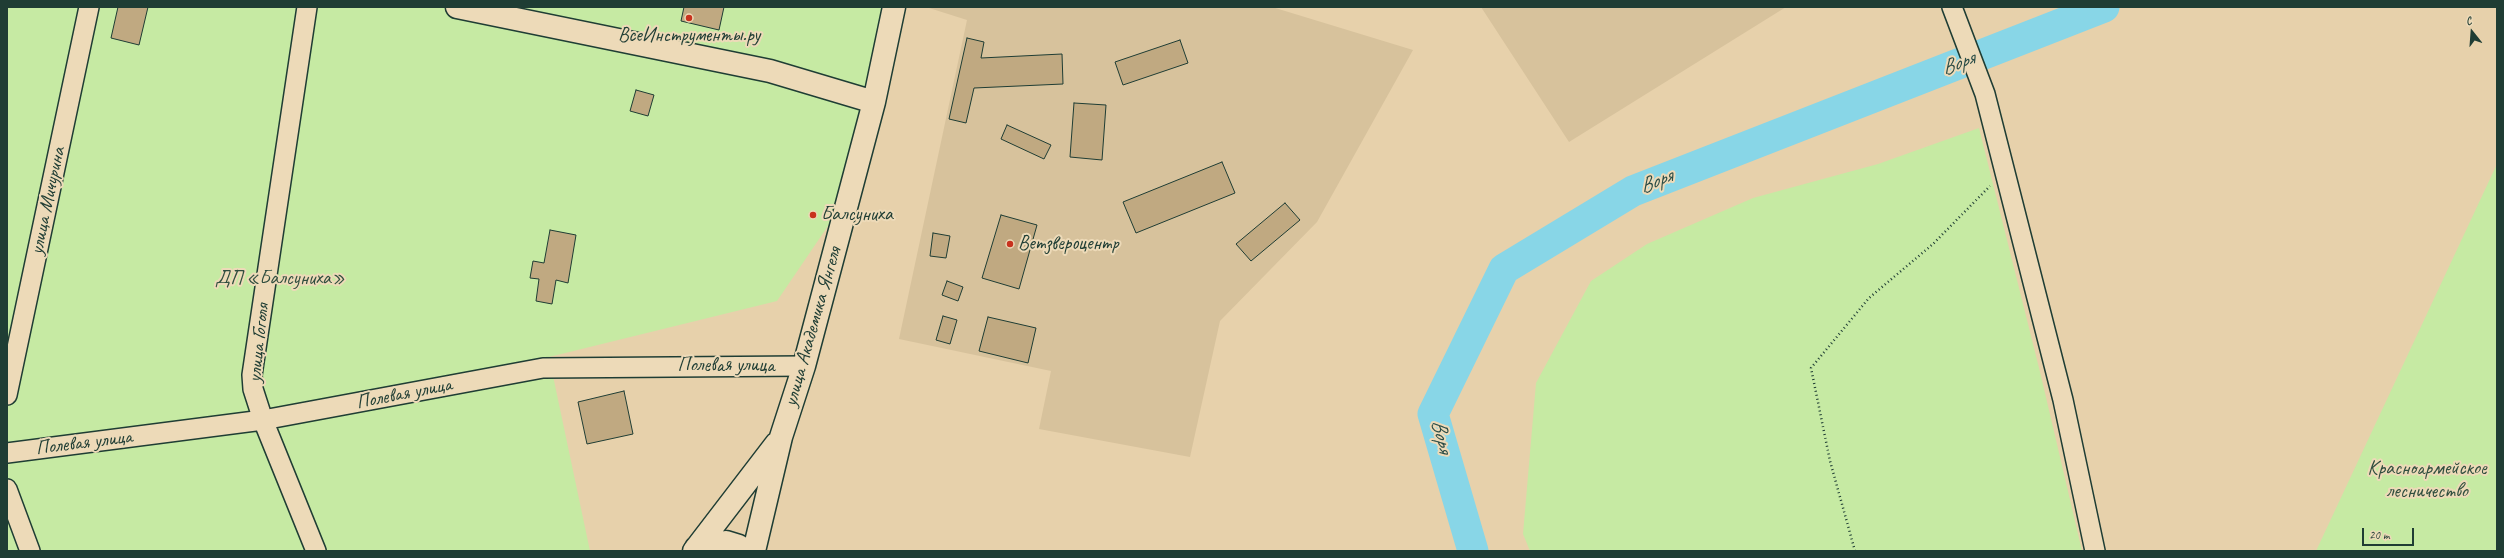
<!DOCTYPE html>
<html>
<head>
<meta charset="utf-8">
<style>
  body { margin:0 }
  #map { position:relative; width:2504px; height:558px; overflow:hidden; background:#e7d1ab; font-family:Caveat,sans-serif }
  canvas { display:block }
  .frame { position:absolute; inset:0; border:8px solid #1f3d34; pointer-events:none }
  .north { position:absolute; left:2452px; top:12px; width:40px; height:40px; -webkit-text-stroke:3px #eddab8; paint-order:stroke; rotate:343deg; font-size:11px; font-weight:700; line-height:16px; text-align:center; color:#1f3d34 }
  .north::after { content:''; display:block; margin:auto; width:14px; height:18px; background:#1f3d34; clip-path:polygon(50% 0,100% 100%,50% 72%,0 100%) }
  .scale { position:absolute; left:2362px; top:528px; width:52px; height:18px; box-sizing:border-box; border:2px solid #1f3d34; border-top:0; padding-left:5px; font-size:12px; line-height:14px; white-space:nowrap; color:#1f3d34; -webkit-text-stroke:3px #eddab8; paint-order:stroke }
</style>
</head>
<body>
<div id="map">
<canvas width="2504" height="558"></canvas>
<div class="frame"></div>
<div class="north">С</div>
<div class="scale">20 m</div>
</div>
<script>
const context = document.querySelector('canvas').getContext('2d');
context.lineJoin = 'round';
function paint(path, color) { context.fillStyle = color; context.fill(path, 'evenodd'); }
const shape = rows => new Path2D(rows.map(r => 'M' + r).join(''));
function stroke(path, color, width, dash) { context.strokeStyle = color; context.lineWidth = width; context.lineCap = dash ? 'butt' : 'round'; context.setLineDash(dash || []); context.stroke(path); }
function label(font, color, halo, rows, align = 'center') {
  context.font = font + ' Caveat,sans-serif'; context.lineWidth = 4; context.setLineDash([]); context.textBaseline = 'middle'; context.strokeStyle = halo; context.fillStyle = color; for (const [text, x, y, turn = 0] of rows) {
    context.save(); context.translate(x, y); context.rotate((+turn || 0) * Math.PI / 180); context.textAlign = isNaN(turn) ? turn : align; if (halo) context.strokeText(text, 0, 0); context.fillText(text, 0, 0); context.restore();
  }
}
paint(shape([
  [926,7,1272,7,1413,50,1317,222,1220,321,1190,457,1039,429,1051,371,899,339,967,20],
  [1481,7,1786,7,1569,142]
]), '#d7c29c');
paint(shape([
  [7,7,883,7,874,102,849,195,777,301,549,357,590,551,7,551],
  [1979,128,2041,376,2082,551,1530,551,1523,534,1536,383,1591,281,1647,244,1753,198,1878,164],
  [2497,164,2497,551,2316,551]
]), '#c6eaa3');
stroke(shape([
  [1473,551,1433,414,1504,269,1633,191,2104,7]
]), '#88d6e7', 31);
const building = shape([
  [118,7,148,7,139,45,111,38,118,7],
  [684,7,724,7,719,30,681,21,684,7],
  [967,38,984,42,981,58,1062,54,1063,84,974,88,966,123,949,119,967,38],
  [1180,40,1188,63,1123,85,1115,62,1180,40],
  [636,90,654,95,648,116,630,111,636,90],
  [1074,103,1106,105,1102,160,1070,157,1074,103],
  [1007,125,1051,145,1044,159,1001,139,1007,125],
  [1222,162,1235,193,1136,233,1123,202,1222,162],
  [1285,203,1300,220,1251,261,1236,244,1285,203],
  [1001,215,1037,225,1019,289,982,278,1001,215],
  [550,230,576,235,568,283,556,280,552,304,536,301,539,279,530,278,533,261,544,263,550,230],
  [933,233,950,236,946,258,930,256,933,233],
  [947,281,963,287,958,301,942,295,947,281],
  [943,316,957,320,950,344,936,340,943,316],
  [988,317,1036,328,1028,363,979,351,988,317],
  [624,391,633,434,587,444,578,402,624,391]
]);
paint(building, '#c0a981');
stroke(building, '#1f3d34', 1);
const street = shape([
  [307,7,252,375,253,389,263,420,316,551],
  [1952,7,1985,94,2063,400,2095,551],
  [7,395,89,7],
  [7,453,263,420,543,368,804,366],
  [7,489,30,551]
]);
const secondary = shape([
  [457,7,770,71,874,102],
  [696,548,726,542,739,546,743,551],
  [694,551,776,444],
  [754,551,781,437,804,366,874,102,894,7]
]);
stroke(street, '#1f3d34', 22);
stroke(secondary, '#1f3d34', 25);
stroke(shape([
  [1855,551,1830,461,1811,368,1869,298,1933,244,1990,186]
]), '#1f3d34', 2.5, [1, 3]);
stroke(street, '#eddab8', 19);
stroke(secondary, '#eddab8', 22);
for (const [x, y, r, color] of [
  [689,18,4,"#c8321e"],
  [813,215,4,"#c8321e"],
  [1010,244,4,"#c8321e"]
]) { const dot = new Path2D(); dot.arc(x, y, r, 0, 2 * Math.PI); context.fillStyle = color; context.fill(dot); stroke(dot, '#eddab8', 1.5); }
label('20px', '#1f3d34', '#eddab8', [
  ["ВсеИнструменты.ру",689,36,"center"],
  ["Балсуниха",821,215],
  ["Ветзвероцентр",1018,244]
], 'left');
label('20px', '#1f3d34', '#eddab8', [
  ["улица Мичурина",48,201,-78],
  ["улица Академика Янгеля",813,327,-74],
  ["улица Гоголя",259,343,-84],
  ["Полевая улица",726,366],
  ["Полевая улица",404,394,-11],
  ["Полевая улица",84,443,-7]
]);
label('20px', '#304e3f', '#eddab8', [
  ["ДП «Балсуниха»",280,279],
  ["Красноармейское",2427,469],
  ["лесничество",2427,492]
]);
label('italic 21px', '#2a4c46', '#eddab8', [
  ["Воря",1958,64,-21],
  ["Воря",1656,182,-22],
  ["Воря",1441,436,77]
]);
</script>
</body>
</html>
